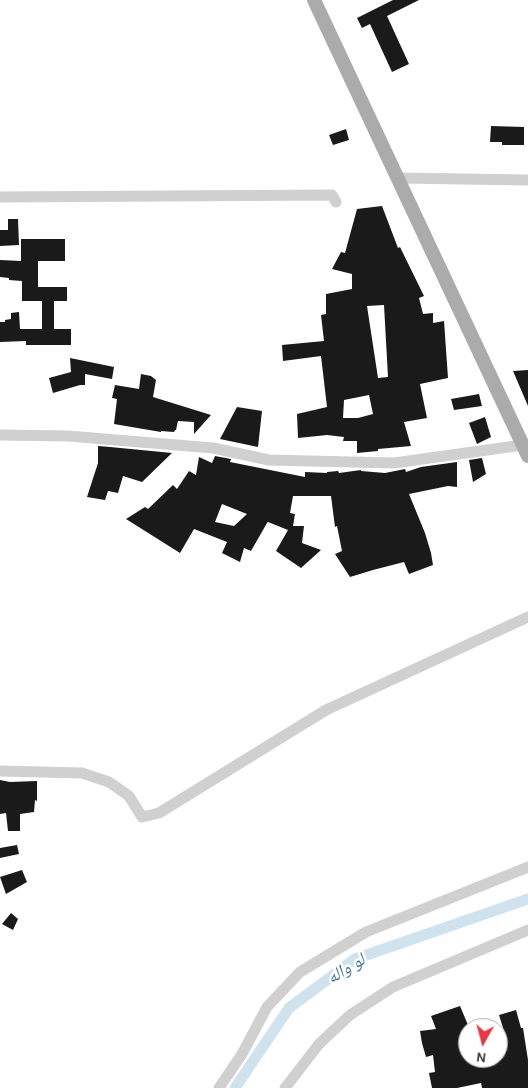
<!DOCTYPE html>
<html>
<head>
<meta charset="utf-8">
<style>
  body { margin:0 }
  #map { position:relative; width:528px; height:1088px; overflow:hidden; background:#fff; font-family:Karla,sans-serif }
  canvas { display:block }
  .north { position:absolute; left:458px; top:1018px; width:50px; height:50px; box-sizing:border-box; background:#fff; border:1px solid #adadad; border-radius:50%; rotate:187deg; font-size:14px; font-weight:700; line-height:20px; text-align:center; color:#333 }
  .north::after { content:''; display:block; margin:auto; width:18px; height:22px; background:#e63946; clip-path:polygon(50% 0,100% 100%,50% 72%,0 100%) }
</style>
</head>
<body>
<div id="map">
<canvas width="528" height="1088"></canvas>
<div class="north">N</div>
</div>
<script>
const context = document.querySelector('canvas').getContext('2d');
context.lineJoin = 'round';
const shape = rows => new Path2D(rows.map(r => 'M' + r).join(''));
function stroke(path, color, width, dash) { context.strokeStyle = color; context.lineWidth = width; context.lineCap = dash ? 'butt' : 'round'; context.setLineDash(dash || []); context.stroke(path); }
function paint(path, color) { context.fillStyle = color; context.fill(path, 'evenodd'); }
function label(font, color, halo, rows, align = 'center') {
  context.font = font + ' Karla,"Noto Naskh Arabic",sans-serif'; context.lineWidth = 5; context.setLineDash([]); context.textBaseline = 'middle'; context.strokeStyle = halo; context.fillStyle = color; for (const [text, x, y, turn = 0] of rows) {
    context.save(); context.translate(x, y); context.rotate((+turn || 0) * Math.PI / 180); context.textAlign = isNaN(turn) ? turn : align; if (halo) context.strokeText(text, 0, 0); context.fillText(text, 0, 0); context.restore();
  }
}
stroke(shape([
  [235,1088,289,1008,355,959,528,899]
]), '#cfe2ee', 11);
paint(shape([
  [393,0,419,0,387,16,409,64,392,72,370,24,362,28,357,18],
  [491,126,524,127,524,145,502,145,502,142,490,142],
  [346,129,349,140,333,145,329,135],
  [382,206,398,248,400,247,424,296,419,298,423,314,433,313,433,323,444,321,448,378,420,384,427,418,404,422,411,446,378,449,378,451,357,453,357,441,343,441,344,437,327,435,298,438,297,414,327,407,321,356,283,361,282,345,324,341,321,315,326,314,326,294,352,289,352,274,332,269,341,252,345,253,357,209],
  [384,305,388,377,378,378,367,306],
  [369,395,373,414,358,418,343,418,344,400],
  [8,219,18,219,19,245,0,246,0,230,8,230],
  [21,239,65,239,65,261,38,261,38,287,67,287,67,301,54,301,54,329,71,329,71,345,26,345,26,341,0,342,0,322,5,322,5,320,11,319,11,313,19,312,20,329,42,329,42,301,22,301,22,281,9,280,9,278,0,277,0,260,21,261],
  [70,358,114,367,112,379,85,374,85,385,80,385,53,393,49,378,71,372],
  [528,370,528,406,513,371],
  [141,374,151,376,156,380,153,397,211,415,194,434,194,422,178,421,176,430,175,430,174,432,161,431,161,432,114,424,117,399,112,398,115,385,139,389],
  [479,394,482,406,454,410,451,399],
  [237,407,262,411,258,447,220,439],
  [485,417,491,437,477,444,469,423],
  [98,446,110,447,172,453,142,482,123,476,118,493,108,491,105,500,87,497,98,463],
  [215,456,231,459,230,462,305,477,305,472,327,473,327,472,338,471,339,473,361,470,361,471,385,473,405,469,406,472,421,467,457,462,457,487,448,486,409,494,425,533,431,553,433,565,409,574,404,562,373,570,350,577,335,554,342,551,337,526,335,527,331,496,293,496,290,513,295,514,293,526,304,526,302,543,321,550,301,568,276,551,288,530,268,522,267,523,251,551,244,548,240,562,222,553,227,542,194,529,180,553,126,519,145,507,148,509,173,485,177,489,189,471,196,475,199,457,212,463],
  [222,504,247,514,234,526,215,522],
  [482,458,486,474,473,482,469,460],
  [0,780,10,782,37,781,37,801,35,800,34,812,20,814,20,831,8,831,6,813,0,814],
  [17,845,19,854,0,858,0,848],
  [22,870,27,882,6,894,0,877],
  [11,913,18,919,13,930,2,924],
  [460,1006,468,1025,468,1061,483,1058,503,1058,502,1053,504,1052,499,1033,504,1031,499,1015,516,1010,521,1028,523,1028,528,1060,528,1088,482,1088,481,1083,457,1088,432,1088,429,1073,435,1072,433,1055,426,1057,422,1043,420,1031,436,1029,431,1016]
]), '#1a1a1a');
stroke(shape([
  [398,178,528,180],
  [0,197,332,195,336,202],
  [0,435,68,436,213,448,269,460,394,463,523,445],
  [0,771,82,773,109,782,129,796,142,817,159,813,326,710,528,617],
  [219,1088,242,1054,267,1007,300,972,366,932,528,867],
  [285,1088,319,1044,350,1015,393,987,528,930]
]), '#d0d0d0', 11);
stroke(shape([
  [314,0,528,456]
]), '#ababab', 14);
label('italic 18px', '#3f7597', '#fff', [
  ["لو واله",346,969,-31]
]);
</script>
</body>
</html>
